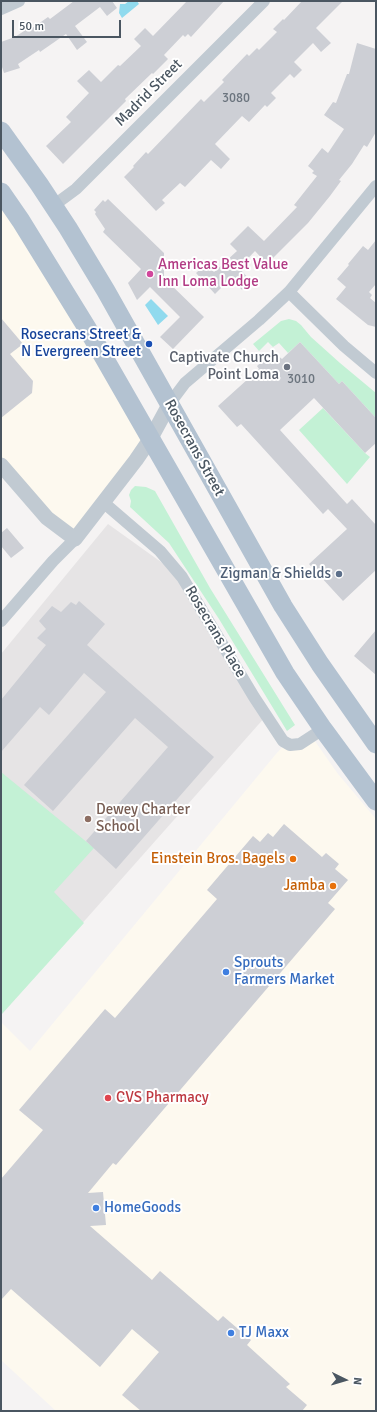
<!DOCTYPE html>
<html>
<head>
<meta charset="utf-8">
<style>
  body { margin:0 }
  #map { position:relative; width:377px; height:1412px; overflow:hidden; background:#f5f3f3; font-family:Signika,sans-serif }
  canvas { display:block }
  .frame { position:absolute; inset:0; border:2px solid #4a5661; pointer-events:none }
  .north { position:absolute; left:325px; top:1360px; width:40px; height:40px; -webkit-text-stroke:3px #fff; paint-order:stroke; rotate:95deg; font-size:11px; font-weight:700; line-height:16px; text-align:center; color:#4a5661 }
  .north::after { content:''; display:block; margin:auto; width:14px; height:18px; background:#4a5661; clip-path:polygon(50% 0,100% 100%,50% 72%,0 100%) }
  .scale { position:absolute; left:12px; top:20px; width:109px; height:18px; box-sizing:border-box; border:2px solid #4a5661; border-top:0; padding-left:5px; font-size:12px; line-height:14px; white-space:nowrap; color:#4a5661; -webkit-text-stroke:3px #fff; paint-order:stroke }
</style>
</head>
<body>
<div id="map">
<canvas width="377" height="1412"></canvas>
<div class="frame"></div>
<div class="north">N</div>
<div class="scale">50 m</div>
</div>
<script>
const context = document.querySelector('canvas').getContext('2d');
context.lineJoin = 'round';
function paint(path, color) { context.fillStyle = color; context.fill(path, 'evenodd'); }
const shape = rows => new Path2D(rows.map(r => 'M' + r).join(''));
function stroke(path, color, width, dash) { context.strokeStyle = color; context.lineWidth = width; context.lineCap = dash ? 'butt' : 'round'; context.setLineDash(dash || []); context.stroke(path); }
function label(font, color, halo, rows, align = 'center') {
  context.font = font + ' Signika,sans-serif'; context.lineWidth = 4; context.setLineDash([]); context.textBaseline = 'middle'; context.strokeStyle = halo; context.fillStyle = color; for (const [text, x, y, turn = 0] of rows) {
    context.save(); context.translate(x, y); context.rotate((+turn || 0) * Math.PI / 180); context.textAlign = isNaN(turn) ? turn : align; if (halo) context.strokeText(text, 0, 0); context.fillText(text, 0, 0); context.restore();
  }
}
paint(shape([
  [1,199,148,438,74,536,1,461],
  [312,737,338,774,376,819,376,1411,56,1411,1,1360,1,1022,30,1051,276,754,286,743]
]), '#fdf9ef');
paint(shape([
  [108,524,182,577,266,716,1,1015,1,654]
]), '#e6e4e5');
paint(shape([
  [289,319,296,321,301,325,311,337,340,363,376,393,376,418,342,381,339,384,300,342,288,353,279,343,273,347,268,342,259,351,253,344,281,321],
  [323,408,365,453,370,457,347,484,299,430],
  [135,486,146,487,155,491,210,588,295,725,287,731,219,619,169,543,130,507,131,501,129,495,131,490],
  [1,772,94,848,54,892,84,923,1,1015]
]), '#c3f1d5');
paint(shape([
  [129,1,137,1,139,4,122,18,119,13,120,4,125,4],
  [151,299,168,316,158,325,145,305]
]), '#90daee');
paint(shape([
  [74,1,112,1,117,8,107,16,100,7,75,26,87,42,77,50,66,34,40,52,39,50,18,64,20,68,4,73,1,64,1,42,15,37,30,27,31,29,48,17,50,19],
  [187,1,224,1,191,37,188,34,185,37,183,35,164,55,168,59,153,74,152,73,125,99,126,101,63,164,46,146,71,122,66,117,89,93,77,81,89,70,101,82,118,65,120,66,141,46,134,39,145,28,153,36],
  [302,1,343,1,316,28,331,43,321,52,313,43,294,62,302,70,294,78,290,74,271,93,276,98,267,107,265,105,249,122,242,116,215,144,230,159,221,169,211,160,185,187,180,183,162,200,165,203,156,211,124,177,134,167,133,166,146,152,148,154,201,99,204,102,224,82,222,80,247,54,249,56,257,48,259,50,277,32,273,29,283,19,284,20],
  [357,43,376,49,376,132,367,147,364,145,352,164,339,180,341,181,330,196,308,223,267,264,255,251,239,268,251,281,242,290,231,278,215,294,196,273,206,264,214,272,237,251,230,244,248,226,264,241,297,207,294,205,317,176,312,173,314,171,308,166,322,148,328,153,344,129,324,115,333,102,336,103,347,74,349,74],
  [108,199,164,253,164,278,204,317,173,349,160,337,180,317,150,287,137,300,128,283,141,269,103,232,105,229,95,214,96,212,94,210,103,200,105,202],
  [376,240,376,284,369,292,372,295,370,298,376,303,376,327,368,325,336,299,346,287,337,279,349,265,348,264,363,246,368,250],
  [1,318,23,344,10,354,33,381,32,393,1,418],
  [300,342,339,384,342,381,376,418,376,443,365,453,314,398,280,430,347,504,352,499,376,525,376,570,343,601,309,564,347,529,328,509,323,514,241,424,237,427,218,406,259,369,257,366,268,356,272,360,277,355,282,359],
  [7,528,24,548,11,558,1,546,1,533],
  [79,601,105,624,87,645,214,757,116,869,86,841,168,747,135,718,53,811,24,785,106,692,84,673,49,715,40,707,1,752,1,700,46,645,37,638,46,629,39,621,52,606,61,612,71,602,76,605],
  [376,630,376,675,354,656],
  [284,824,322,857,326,853,339,864,335,869,348,880,328,903,335,909,116,1165,113,1163,88,1193,103,1192,106,1225,90,1226,152,1280,160,1271,218,1321,223,1316,251,1340,247,1345,290,1384,286,1387,307,1405,302,1411,141,1411,122,1395,159,1352,132,1329,100,1367,11,1289,1,1300,1,1179,43,1130,19,1110,105,1009,115,1018,217,899,207,890,253,836,260,842,268,833,273,837]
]), '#cdcfd5');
stroke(shape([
  [1,9,19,1],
  [53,206,76,189,264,1],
  [289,292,344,346,376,373],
  [170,403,185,383,259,320,289,292,376,186],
  [103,502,160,551,182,577,254,697,283,741,290,745,300,744,323,729],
  [1,621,53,561,75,539]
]), '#c1cad2', 12);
stroke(shape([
  [1,465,47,518,75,539,136,460,151,438,170,403]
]), '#c1cad2', 15);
stroke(shape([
  [1,131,39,184,68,228,106,291,283,606,320,664,376,744],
  [1,192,21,221,87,328,285,673,323,729,376,801]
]), '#b3c2d1', 19);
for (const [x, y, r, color] of [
  [150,274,4,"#d1479c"],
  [149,344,4,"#1a4fb4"],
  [287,367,4,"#6b7280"],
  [339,574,4,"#5c6f8a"],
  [88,819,4,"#8d6e63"],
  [293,859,4,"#e8710a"],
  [333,886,4,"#e8710a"],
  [226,972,4,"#3f7fe0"],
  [108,1098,4,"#e0444e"],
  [96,1208,4,"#3f7fe0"],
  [231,1333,4,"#3f7fe0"]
]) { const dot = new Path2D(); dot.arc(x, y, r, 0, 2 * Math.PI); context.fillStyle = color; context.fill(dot); stroke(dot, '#fff', 1.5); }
label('13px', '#6b747e', null, [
  ["3080",236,99],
  ["3010",301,380]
]);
label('15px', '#4a5661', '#fff', [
  ["Madrid Street",149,93,-45],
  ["Rosecrans Street",194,448,61],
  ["Rosecrans Place",215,632,59]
]);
label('15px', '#b23c85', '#fff', [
  ["Americas Best Value",158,265],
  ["Inn Loma Lodge",158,282]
], 'left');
label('15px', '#164399', '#fff', [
  ["Rosecrans Street &",141,335],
  ["N Evergreen Street",141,352]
], 'right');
label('15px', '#5b616d', '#fff', [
  ["Captivate Church",279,358],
  ["Point Loma",279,375]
], 'right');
label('15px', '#4e5e75', '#fff', [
  ["Zigman & Shields",331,574]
], 'right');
label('15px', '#785e54', '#fff', [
  ["Dewey Charter",96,810],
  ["School",96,827]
], 'left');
label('15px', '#c56008', '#fff', [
  ["Einstein Bros. Bagels",285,859],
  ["Jamba",325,886]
], 'right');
label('15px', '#366cbe', '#fff', [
  ["Sprouts",234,963],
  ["Farmers Market",234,980],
  ["HomeGoods",104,1208],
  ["TJ Maxx",239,1333]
], 'left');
label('15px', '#be3a42', '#fff', [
  ["CVS Pharmacy",116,1098]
], 'left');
</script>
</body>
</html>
